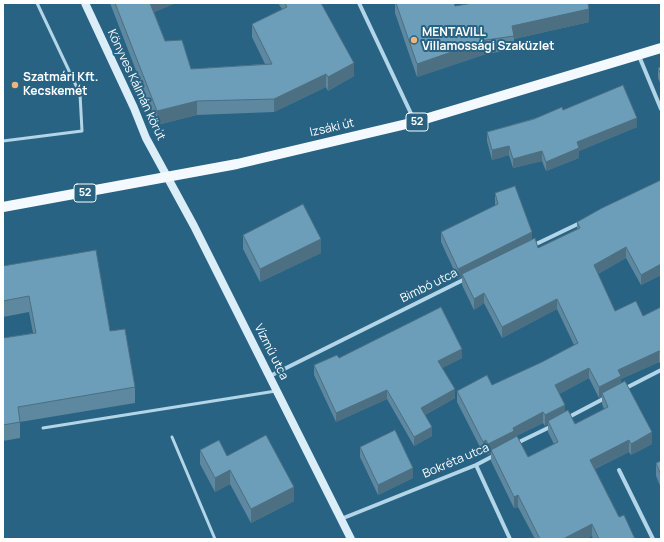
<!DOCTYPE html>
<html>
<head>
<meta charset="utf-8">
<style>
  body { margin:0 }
  #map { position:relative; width:664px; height:542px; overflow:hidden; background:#286384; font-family:Manrope,sans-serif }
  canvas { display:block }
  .frame { position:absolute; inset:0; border:4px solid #fff; pointer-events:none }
</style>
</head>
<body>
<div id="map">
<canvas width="664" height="542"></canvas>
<div class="frame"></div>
</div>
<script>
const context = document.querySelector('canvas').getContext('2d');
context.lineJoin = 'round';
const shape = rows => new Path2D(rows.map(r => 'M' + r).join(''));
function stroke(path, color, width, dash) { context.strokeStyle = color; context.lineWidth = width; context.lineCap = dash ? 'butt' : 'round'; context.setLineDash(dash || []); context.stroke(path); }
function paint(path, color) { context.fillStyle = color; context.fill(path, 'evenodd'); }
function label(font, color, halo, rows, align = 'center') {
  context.font = font + ' Manrope,sans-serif'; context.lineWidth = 4; context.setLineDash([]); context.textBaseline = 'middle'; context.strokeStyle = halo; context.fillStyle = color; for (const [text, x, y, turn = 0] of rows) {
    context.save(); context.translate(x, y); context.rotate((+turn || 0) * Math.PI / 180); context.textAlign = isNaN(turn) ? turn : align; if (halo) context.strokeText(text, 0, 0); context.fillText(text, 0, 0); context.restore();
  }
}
stroke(shape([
  [3,141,82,131,80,94,37,3],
  [43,428,276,391],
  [172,437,215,539]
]), '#b2d5e7', 3);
stroke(shape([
  [359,3,415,122],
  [639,56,661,109],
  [532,246,582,222],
  [270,376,465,279],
  [624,389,661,370],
  [567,418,605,398],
  [515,444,552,426],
  [476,465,510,539],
  [619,470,653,539],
  [341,519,476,465,495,455]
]), '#b2d5e7', 4);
stroke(shape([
  [85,3,134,108,146,138,194,226,351,539]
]), '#dbedf6', 8);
stroke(shape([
  [3,207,237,164,415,122,661,48]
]), '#f3f9fe', 10);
paint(shape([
  [110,3,176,3,154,12,165,41,191,69,265,64,252,37,252,24,282,9,278,3,321,3,354,76,328,91,326,87,274,112,197,115,157,125],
  [395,3,454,3,455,6,589,22,514,39,514,49,486,54,417,77,395,13],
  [661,67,661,85,658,78,658,68],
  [563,110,637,127,579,151,579,158,546,171,542,161,513,168,509,155,492,160,487,141,487,132],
  [661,180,661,275,641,285,626,258,598,274,615,311,643,316,661,307,661,364,659,362,621,379,621,383,652,444,631,455,629,452,595,469,619,517,635,539,593,539,592,536,586,539,535,539,518,507,514,508,491,461,491,453,488,455,486,451,483,453,457,402,457,391,492,385,542,362,574,345,557,309,502,338,484,303,474,310,462,285,462,277,458,279,441,242,441,232,495,206,495,193,532,239,538,248,577,229,577,222],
  [589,378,599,398,602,397,602,404,604,409,575,424,565,412,559,394],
  [543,423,545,426,548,424,548,432,554,444,528,457,514,437],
  [243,235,321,253,260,282,243,249],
  [3,266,110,331,135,387,135,403,20,422,20,438,3,441,3,338,33,333,29,312,3,317],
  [339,358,462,358,442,368,455,398,425,415,432,436,414,446,387,399,336,422,314,375,314,365],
  [360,447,413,478,378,495,360,457],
  [200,450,227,456,294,501,251,523,230,484,215,492,200,464],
  [661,461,661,488,656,476,656,463]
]), '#5d889f');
paint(shape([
  [150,3,176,3,150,14],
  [589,9,589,22,514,39,512,26],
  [486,40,486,54,417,77,417,64],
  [354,63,354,76,328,91,328,77],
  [326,74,326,87,274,112,274,99],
  [197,101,197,115,157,125,157,111],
  [637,118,637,127,579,151,579,158,546,171,546,162,577,142],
  [509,146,509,155,492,160,492,150],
  [542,151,542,161,513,168,513,159],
  [532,232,532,242,462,274,462,277,458,279,458,269],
  [321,239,321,253,260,282,260,269],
  [626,247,626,258,594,276,594,265],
  [661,264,661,275,641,285,641,275],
  [484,293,484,303,474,310,474,299],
  [557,299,557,309,502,338,502,327],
  [462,349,462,358,438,370,438,361],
  [659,351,659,362,621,379,621,386,602,393,602,397,599,398,599,387,618,370],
  [589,368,589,378,555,396,555,385],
  [455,389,455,398,421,417,421,408],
  [387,390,387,399,336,422,336,413],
  [565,405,565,415,548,421,548,424,545,426,545,415],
  [543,412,543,423,514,437,514,441,491,450,491,453,488,455,488,444,513,428],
  [432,427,432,436,414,446,414,437],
  [652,432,652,444,631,455,631,444],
  [486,440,486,451,483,453,483,442],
  [629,440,629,452,590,471,590,460],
  [413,468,413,478,378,495,378,485],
  [230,470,230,484,215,492,215,478],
  [294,487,294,501,251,523,251,509],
  [518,495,518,507,514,508,514,497],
  [592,524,592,536,586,539,563,539]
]), '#4c6f82');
const building = shape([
  [115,3,150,3,165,41,182,40,191,69,272,64,252,24,287,7,285,3,321,3,354,63,328,77,326,74,274,99,197,101,157,111,115,3],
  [396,3,454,3,455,6,473,3,588,3,589,9,512,26,514,36,486,40,417,64,396,3],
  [661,67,661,75,658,68,661,67],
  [623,85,637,118,577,142,579,148,546,162,542,151,513,159,509,146,492,150,487,132,534,119,562,107,563,110,623,85],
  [661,180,661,264,641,275,626,247,594,265,615,311,636,301,643,316,661,307,661,354,659,351,618,370,621,376,599,387,589,368,555,385,565,405,545,415,543,412,513,428,514,431,488,444,486,440,483,442,457,391,487,375,492,385,542,362,578,343,557,299,502,327,484,293,474,299,462,274,535,238,538,248,580,228,577,222,602,208,661,180],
  [515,186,532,232,458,269,441,232,498,204,495,193,515,186],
  [303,204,321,239,260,269,243,235,303,204],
  [96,250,110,331,125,329,135,387,18,407,20,422,3,425,3,338,36,333,29,296,3,301,3,266,96,250],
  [441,307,462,349,438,361,455,389,421,408,432,427,414,437,387,390,336,413,314,365,337,355,339,358,441,307],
  [625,381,652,432,631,444,629,440,590,460,619,517,624,515,635,539,599,539,592,524,563,539,540,539,518,495,514,497,491,450,517,436,528,457,558,442,548,421,568,410,575,424,608,407,602,393,625,381],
  [395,430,413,468,378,485,360,447,395,430],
  [266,435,294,487,251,509,230,470,215,478,200,450,219,440,227,456,266,435],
  [661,461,661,475,656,463,661,461]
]);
paint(building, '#6c9eb9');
stroke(building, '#4c6f82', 1);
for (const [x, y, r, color] of [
  [414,40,4,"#eeb479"],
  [15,85,4,"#eeb479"]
]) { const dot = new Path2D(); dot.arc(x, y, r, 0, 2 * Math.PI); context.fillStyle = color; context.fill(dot); stroke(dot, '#286384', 1.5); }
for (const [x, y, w] of [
  [417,122,22],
  [85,193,22]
]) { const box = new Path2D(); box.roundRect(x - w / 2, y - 9, w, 18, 3); context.fillStyle = '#286384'; context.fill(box); stroke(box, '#fff', 1); }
label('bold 11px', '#fff', null, [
  ["52",417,122],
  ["52",85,193]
]);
label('bold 12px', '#fff', '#286384', [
  ["MENTAVILL",422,33],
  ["Villamossági Szaküzlet",422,47],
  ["Szatmári Kft.",23,78],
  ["Kecskemét",23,92]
], 'left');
label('12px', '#fff', '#286384', [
  ["Könyves Kálmán körút",136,85,65],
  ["Izsáki út",332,128,-13],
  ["Bimbó utca",429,286,-26],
  ["Vízmű utca",271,352,63],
  ["Bokréta utca",456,461,-23]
]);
</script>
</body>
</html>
